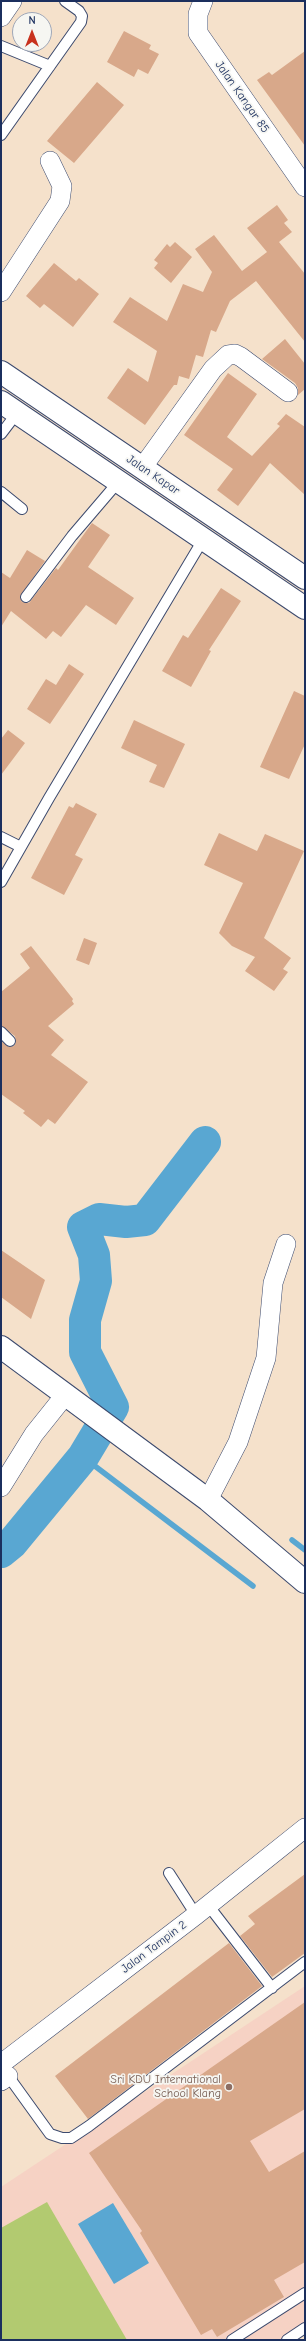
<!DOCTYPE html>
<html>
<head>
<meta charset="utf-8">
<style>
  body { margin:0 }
  #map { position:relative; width:306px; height:2341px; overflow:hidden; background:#f5e1cb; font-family:"Comic Neue",sans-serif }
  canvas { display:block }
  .frame { position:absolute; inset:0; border:2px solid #1b2f5e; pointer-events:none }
  .north { position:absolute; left:12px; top:12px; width:40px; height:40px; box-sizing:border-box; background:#f6f6f2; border:1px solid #9ea6b7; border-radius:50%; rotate:0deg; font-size:11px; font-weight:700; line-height:16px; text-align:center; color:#1b2f5e }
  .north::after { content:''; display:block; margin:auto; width:14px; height:18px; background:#c8321e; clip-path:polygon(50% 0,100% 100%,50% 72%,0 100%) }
</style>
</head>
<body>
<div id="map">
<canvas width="306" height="2341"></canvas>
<div class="frame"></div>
<div class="north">N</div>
</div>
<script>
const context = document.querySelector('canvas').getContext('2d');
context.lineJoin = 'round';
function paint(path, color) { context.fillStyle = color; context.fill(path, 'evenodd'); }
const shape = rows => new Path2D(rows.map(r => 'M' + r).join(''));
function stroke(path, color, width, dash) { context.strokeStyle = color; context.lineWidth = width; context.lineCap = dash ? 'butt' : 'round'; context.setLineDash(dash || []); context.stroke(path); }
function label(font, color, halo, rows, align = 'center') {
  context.font = font + ' "Comic Neue",sans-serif'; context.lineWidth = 3.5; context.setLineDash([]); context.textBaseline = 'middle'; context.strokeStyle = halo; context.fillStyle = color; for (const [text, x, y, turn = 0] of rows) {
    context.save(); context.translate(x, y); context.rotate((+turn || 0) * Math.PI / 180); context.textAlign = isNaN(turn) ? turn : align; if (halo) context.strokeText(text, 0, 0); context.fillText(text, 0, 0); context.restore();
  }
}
paint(shape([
  [305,1986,305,2334,295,2340,1,2340,1,2187]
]), '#f6d2c4');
paint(shape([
  [47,2202,127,2340,1,2340,1,2228]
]), '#b2ca70');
paint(shape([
  [113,2203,149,2263,114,2284,78,2224]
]), '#59a7d2');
stroke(shape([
  [83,1457,253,1586],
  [292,1540,305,1550]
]), '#59a7d2', 5.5);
stroke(shape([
  [1,1552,12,1543,83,1457,113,1407,85,1352,85,1320,96,1281,94,1255,83,1227,99,1219,126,1222,145,1220,205,1142]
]), '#59a7d2', 32);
paint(shape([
  [124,31,151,45,149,49,159,54,148,74,138,69,134,77,107,62],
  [305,51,305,146,257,80,269,72,272,75],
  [97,82,124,105,74,163,47,141],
  [277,205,288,220,284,223,292,232,279,242,305,274,305,342,256,281,230,301,216,332,211,330,203,357,196,355,189,379,179,376,177,385,174,385,145,425,107,398,128,368,148,382,157,351,113,322,130,297,167,321,183,284,203,292,212,272,195,249,214,235,242,271,267,252,247,228],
  [175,242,192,257,171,283,154,268,158,263,154,260,167,244,170,247],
  [54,263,76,281,79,278,99,294,73,327,44,304,40,308,26,296],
  [285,339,305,364,305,389,298,395,298,388,295,383,262,359],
  [228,373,257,394,227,437,252,456,280,426,277,424,286,414,305,427,305,495,270,463,238,506,217,490,233,469,184,435],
  [92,523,110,535,88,567,134,598,116,625,86,605,61,637,53,631,46,639,11,611,1,627,1,572,10,578,27,550,45,561,20,596,22,602,29,603,56,568,58,570],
  [221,588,241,601,209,650,211,651,191,687,162,671,183,635,188,638],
  [69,664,84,674,50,724,27,709,46,679,56,685],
  [294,691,305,696,305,744,289,779,260,767],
  [134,720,185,744,164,788,149,782,157,765,121,748],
  [8,730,25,743,1,775,1,739],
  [76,803,97,814,75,855,83,859,64,895,31,878,69,806,73,808],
  [219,833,257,851,265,834,304,851,264,938,291,958,283,969,288,972,274,991,245,971,255,957,232,946,219,933,243,883,204,865],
  [84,938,97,943,89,965,76,960],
  [31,946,73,999,72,1001,74,1004,48,1026,64,1040,51,1055,88,1082,55,1124,48,1119,41,1127,23,1113,25,1111,1,1094,1,1041,9,1047,14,1046,16,1042,15,1036,1,1026,1,992,30,968,20,954],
  [1,1250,45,1280,31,1319,1,1297],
  [305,1874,305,1953,272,1977,240,1936,255,1924,248,1916],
  [229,1943,262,1986,88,2119,55,2076],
  [305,2002,305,2109,250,2141,269,2172,305,2151,305,2262,274,2280,284,2297,217,2337,212,2329,201,2335,140,2233,142,2231,89,2153]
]), '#d8a88a');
const service = shape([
  [1,46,50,66],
  [1,135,81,22,82,16,79,11,65,1],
  [1,434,17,413],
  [1,492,22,509],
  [26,597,72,536,119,481],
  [1,837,21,847],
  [1,882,49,798,204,538],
  [1,1032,10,1041],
  [169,1873,196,1915],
  [208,1905,272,1988],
  [6,2073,50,2134,62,2138,71,2138,89,2126,305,1962],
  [232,2340,305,2293],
  [287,2340,305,2328]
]);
const minor = shape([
  [203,1,198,14,198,33,305,187],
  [1,17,12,1],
  [1,292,60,201,62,186,50,161],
  [142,468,213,369,228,355,235,354,241,357,288,392],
  [1,1487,34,1434,66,1394],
  [208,1500,238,1442,266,1358,273,1283,286,1244],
  [1,2064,196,1915,305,1828],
  [1,2081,8,2076]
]);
const primary = shape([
  [1,1347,208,1500,305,1582]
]);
const trunk = shape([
  [1,372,305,578],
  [1,402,305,608]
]);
stroke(service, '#3c4a6e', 12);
stroke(minor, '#3c4a6e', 20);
stroke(primary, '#3c4a6e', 24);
stroke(trunk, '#3c4a6e', 24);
stroke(service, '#fff', 10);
stroke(minor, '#fff', 19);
stroke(primary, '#fff', 22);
stroke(trunk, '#fff', 22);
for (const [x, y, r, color] of [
  [229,2087,4,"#8d6e63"]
]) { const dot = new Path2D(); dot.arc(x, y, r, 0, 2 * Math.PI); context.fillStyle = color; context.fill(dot); stroke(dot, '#f6f6f2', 1.5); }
label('12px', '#1b2f5e', '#f6f6f2', [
  ["Jalan Kangar 85",242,97,55],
  ["Jalan Kapar",153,475,34],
  ["Jalan Tampin 2",154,1947,-37]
]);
label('12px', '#785e54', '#f6f6f2', [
  ["Sri KDU International",221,2080],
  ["School Klang",221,2094]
], 'right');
</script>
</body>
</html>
